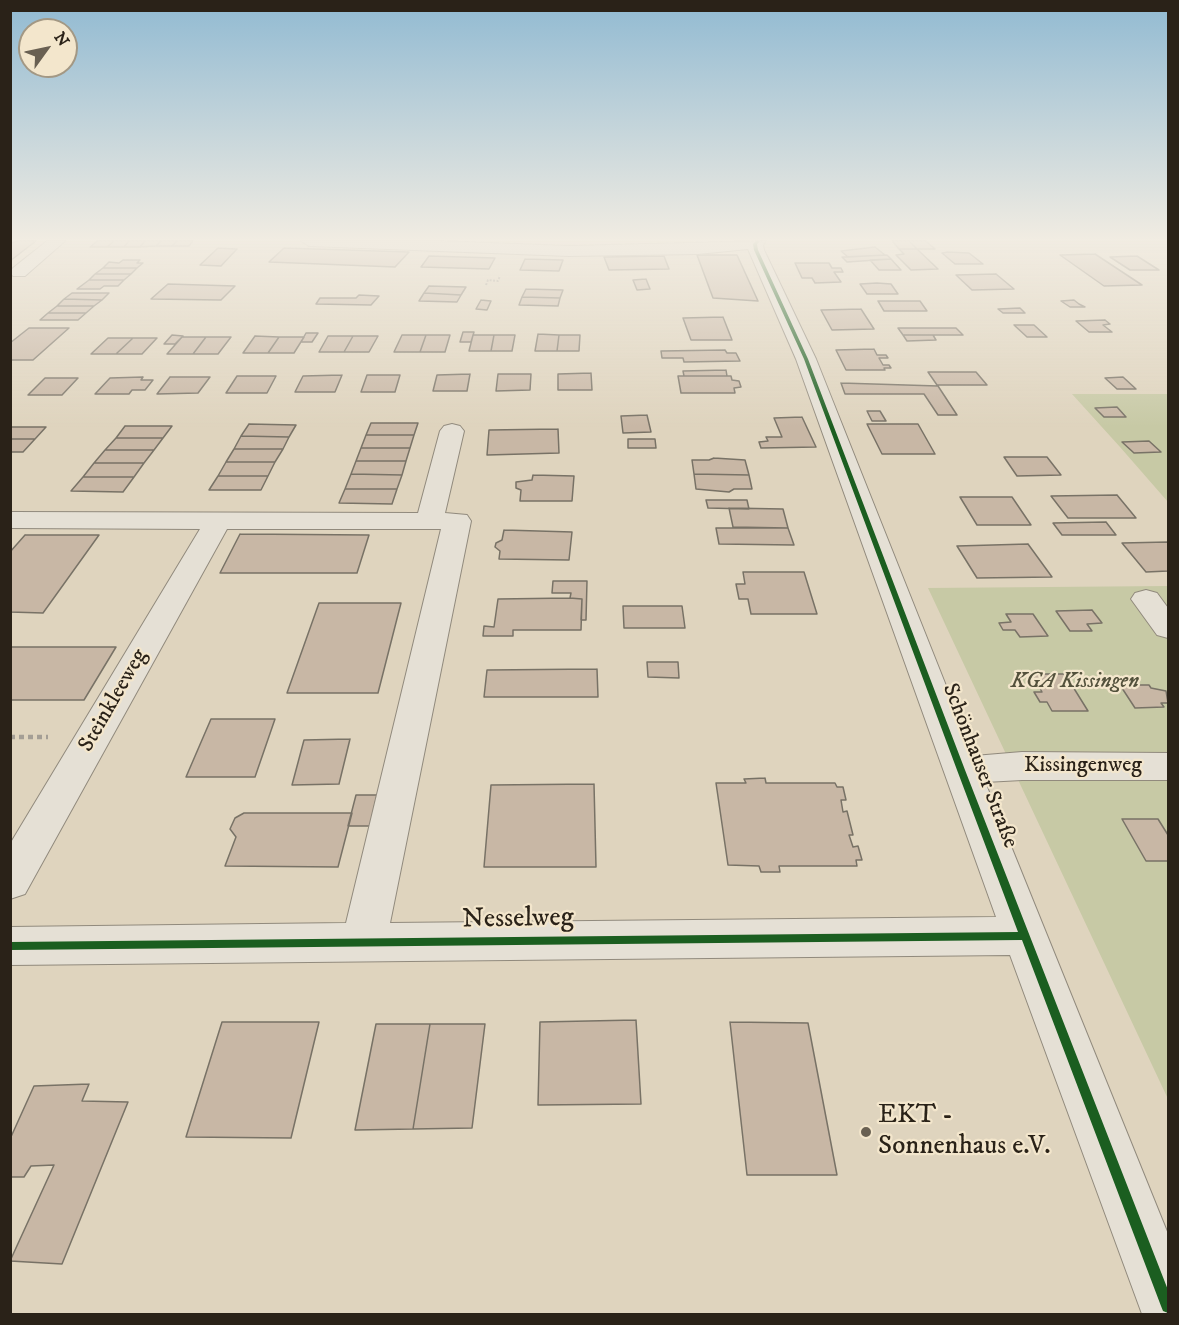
<!DOCTYPE html>
<html>
<head>
<meta charset="utf-8">
<style>
  body { margin:0 }
  #map { position:relative; width:1179px; height:1325px; overflow:hidden; background:#dfd4be; font-family:"IM FELL DW Pica",serif }
  canvas { display:block }
  .frame { position:absolute; inset:0; border:12px solid #2a2218; pointer-events:none }
  .north { position:absolute; left:18px; top:18px; width:60px; height:60px; box-sizing:border-box; background:#f3e6cc; border:2px solid #a39884; border-radius:50%; rotate:57deg; font-size:16px; font-weight:700; line-height:24px; text-align:center; color:#2a2218 }
  .north::after { content:''; display:block; margin:auto; width:21px; height:27px; background:#696052; clip-path:polygon(50% 0,100% 100%,50% 72%,0 100%) }
</style>
</head>
<body>
<div id="map">
<canvas width="1179" height="1325"></canvas>
<div class="frame"></div>
<div class="north">N</div>
</div>
<script>
const context = document.querySelector('canvas').getContext('2d');
context.lineJoin = 'round';
function paint(path, color) { context.fillStyle = color; context.fill(path, 'evenodd'); }
const shape = rows => new Path2D(rows.map(r => 'M' + r).join(''));
function stroke(path, color, width, dash) { context.strokeStyle = color; context.lineWidth = width; context.lineCap = dash ? 'butt' : 'round'; context.setLineDash(dash || []); context.stroke(path); }
function label(font, color, halo, rows, align = 'center') {
  context.font = font + ' "IM FELL DW Pica",serif'; context.lineWidth = 4.5; context.setLineDash([]); context.textBaseline = 'middle'; context.strokeStyle = halo; context.fillStyle = color; for (const [text, x, y, turn = 0] of rows) {
    context.save(); context.translate(x, y); context.rotate((+turn || 0) * Math.PI / 180); context.textAlign = isNaN(turn) ? turn : align; if (halo) context.strokeText(text, 0, 0); context.fillText(text, 0, 0); context.restore();
  }
}
paint(shape([
  [1072,394,1168,394,1168,502,1120,447],
  [1168,586,1168,1099,928,588]
]), '#c7c9a5');
const building = shape([
  [17,241,36,241,10,261,10,244,17,241],
  [97,241,114,241,107,247,90,247,97,241],
  [114,241,129,241,124,247,107,247,114,241],
  [129,241,145,241,140,247,124,247,129,241],
  [145,241,161,241,156,246,140,247,145,241],
  [161,241,177,241,172,246,156,246,161,241],
  [177,241,193,241,189,246,172,246,177,241],
  [892,241,909,241,917,249,899,249,892,241],
  [909,241,926,241,935,249,917,249,909,241],
  [875,247,885,255,848,257,841,251,875,247],
  [218,248,237,249,221,266,200,265,218,248],
  [284,248,409,252,395,267,269,262,284,248],
  [899,249,917,249,938,269,911,270,896,255,904,254,899,249],
  [948,252,969,253,983,264,955,264,942,253,948,252],
  [1095,254,1142,285,1104,286,1060,255,1095,254],
  [697,255,737,255,758,301,713,298,697,255],
  [887,255,891,259,847,262,842,257,887,255],
  [429,256,495,258,489,269,421,267,429,256],
  [664,256,669,269,609,270,604,257,664,256],
  [1137,256,1159,270,1130,270,1110,257,1137,256],
  [525,259,563,260,559,271,520,270,525,259],
  [891,259,901,270,879,270,870,260,891,259],
  [123,260,140,260,137,263,143,263,137,268,103,268,109,262,119,263,123,260],
  [795,263,829,263,832,268,841,268,843,272,834,272,841,282,815,283,812,278,802,278,795,263],
  [103,268,137,268,131,274,95,274,103,268],
  [95,274,131,274,124,280,89,280,95,274],
  [996,274,1014,289,972,290,956,275,996,274],
  [646,279,650,289,637,290,633,280,646,279],
  [89,280,124,280,118,286,104,286,100,289,77,289,89,280],
  [877,283,891,284,898,294,867,294,860,284,877,283],
  [168,284,235,286,221,300,151,299,168,284],
  [429,286,466,287,461,295,424,293,429,286],
  [526,289,563,290,560,298,522,297,526,289],
  [72,293,109,293,102,300,64,299,72,293],
  [424,293,461,295,457,302,419,301,424,293],
  [359,295,379,296,371,305,316,304,320,298,356,298,359,295],
  [522,297,560,298,558,306,519,305,522,297],
  [64,299,102,300,94,306,57,306,64,299],
  [481,300,491,301,487,310,476,309,481,300],
  [1074,300,1079,304,1085,307,1070,307,1061,301,1074,300],
  [878,301,920,301,927,311,884,311,878,301],
  [57,306,94,306,86,313,48,313,57,306],
  [1020,308,1025,313,1003,313,998,309,1020,308],
  [861,309,874,329,832,330,821,310,861,309],
  [48,313,86,313,78,320,40,320,48,313],
  [723,317,732,340,691,340,683,318,723,317],
  [1105,320,1110,324,1103,325,1112,332,1089,332,1076,321,1105,320],
  [1014,325,1034,325,1047,337,1027,337,1014,325],
  [29,328,69,328,33,360,10,360,10,343,29,328],
  [898,328,956,328,963,335,903,335,898,328],
  [463,332,474,332,471,342,460,342,463,332],
  [306,333,318,333,312,342,301,342,306,333],
  [538,334,559,335,557,351,535,351,538,334],
  [172,335,183,336,175,344,164,344,172,335],
  [402,335,426,335,420,352,394,352,402,335],
  [426,335,450,335,445,352,420,352,426,335],
  [473,335,494,335,491,351,469,351,473,335],
  [494,335,515,335,512,351,491,351,494,335],
  [559,335,580,335,579,351,557,351,559,335],
  [903,335,933,335,936,340,907,341,903,335],
  [255,336,279,337,268,353,243,353,255,336],
  [328,336,353,336,344,352,319,352,328,336],
  [353,336,378,336,369,352,344,352,353,336],
  [182,337,206,337,193,354,167,354,182,337],
  [206,337,231,337,218,354,193,354,206,337],
  [279,337,304,337,294,353,268,353,279,337],
  [108,338,133,338,116,354,91,354,108,338],
  [133,338,157,338,142,354,116,354,133,338],
  [874,349,877,355,886,355,888,358,879,358,883,365,889,365,891,368,884,368,885,370,846,370,836,350,874,349],
  [725,350,727,353,736,353,740,361,684,362,683,358,662,358,661,351,725,350],
  [726,370,727,376,684,376,683,371,726,370],
  [928,372,976,372,987,385,937,385,928,372],
  [591,373,592,390,558,390,558,374,591,373],
  [470,374,467,391,433,391,437,375,470,374],
  [498,374,531,374,530,390,496,391,498,374],
  [342,375,335,392,295,392,303,376,342,375],
  [367,375,400,375,395,392,361,392,367,375],
  [237,376,276,376,267,393,226,393,237,376],
  [678,376,731,376,732,380,739,381,741,387,734,388,735,393,681,393,678,376],
  [143,377,141,380,153,380,145,390,132,390,129,394,95,394,110,378,143,377],
  [170,377,210,377,198,393,157,394,170,377],
  [1123,377,1136,389,1117,389,1105,378,1123,377],
  [45,378,78,378,62,395,28,395,45,378],
  [841,383,938,386,957,415,938,415,924,394,845,394,841,383],
  [1117,407,1126,417,1104,417,1095,408,1117,407],
  [867,411,880,411,886,421,872,421,867,411],
  [647,415,651,432,623,433,621,416,647,415],
  [802,417,816,447,761,448,759,442,768,441,766,437,782,437,774,418,802,417],
  [371,423,418,423,414,435,366,435,371,423],
  [249,424,296,425,289,437,241,436,249,424],
  [867,424,918,424,935,454,882,454,867,424],
  [125,426,172,426,163,438,116,438,125,426],
  [10,427,46,427,35,439,10,439,10,427],
  [558,429,559,453,487,455,489,430,558,429],
  [366,435,414,435,410,448,361,448,366,435],
  [241,436,289,437,283,449,234,449,241,436],
  [116,438,163,438,154,450,105,450,116,438],
  [10,439,35,439,23,452,10,452,10,439],
  [628,439,655,439,656,448,628,448,628,439],
  [1149,441,1161,452,1134,453,1122,442,1149,441],
  [361,448,410,448,406,461,356,461,361,448],
  [234,449,283,449,275,462,226,462,234,449],
  [105,450,154,450,144,463,94,463,105,450],
  [1004,457,1047,457,1061,475,1017,476,1004,457],
  [714,458,745,460,749,475,694,474,692,460,709,460,714,458],
  [356,461,406,461,402,475,351,474,356,461],
  [226,462,275,462,268,476,218,476,226,462],
  [94,463,144,463,134,477,83,477,94,463],
  [351,474,402,475,397,489,345,489,351,474],
  [694,474,749,475,752,489,734,489,729,492,696,489,694,474],
  [533,475,574,476,572,501,520,501,521,490,516,488,516,482,532,480,533,475],
  [218,476,268,476,261,490,209,490,218,476],
  [83,477,134,477,123,492,71,491,83,477],
  [345,489,397,489,392,504,339,503,345,489],
  [1117,495,1136,518,1068,518,1051,496,1117,495],
  [960,497,1012,497,1031,525,977,525,960,497],
  [706,500,747,500,749,509,708,508,706,500],
  [729,508,783,509,788,528,733,527,729,508],
  [1106,522,1116,535,1062,535,1053,523,1106,522],
  [716,528,788,528,794,545,719,544,716,528],
  [504,530,572,532,569,560,499,559,500,551,495,547,496,543,502,540,504,530],
  [240,534,369,535,357,573,220,573,240,534],
  [25,535,99,535,43,613,10,612,10,552,25,535],
  [1168,542,1168,571,1146,572,1122,543,1168,542],
  [1028,544,1052,577,977,578,957,546,1028,544],
  [743,572,804,572,817,614,751,614,748,599,739,599,736,584,745,584,743,572],
  [553,581,587,581,586,620,581,620,582,599,570,598,571,593,552,593,553,581],
  [570,598,582,599,581,630,513,630,513,636,483,636,484,626,494,627,498,599,570,598],
  [319,603,401,603,378,693,287,693,319,603],
  [623,606,682,606,685,628,624,628,623,606],
  [1092,610,1102,623,1087,624,1092,631,1070,631,1056,611,1092,610],
  [1006,614,1033,614,1048,636,1020,637,1015,630,1003,630,999,623,1011,622,1006,614],
  [10,647,116,647,84,700,10,700,10,647],
  [647,662,678,662,679,678,648,677,647,662],
  [597,669,598,697,484,697,487,670,597,669],
  [1032,674,1065,674,1088,711,1052,711,1047,702,1040,702,1034,692,1042,692,1032,674],
  [1120,685,1149,685,1151,688,1166,691,1168,703,1161,703,1164,707,1135,708,1120,685],
  [211,719,275,719,255,777,186,777,211,719],
  [350,739,339,784,292,785,304,740,350,739],
  [765,778,766,783,835,783,837,787,843,787,846,800,841,800,843,812,847,811,853,835,849,835,853,847,858,846,862,860,856,860,857,866,779,866,780,872,761,872,759,866,728,865,716,783,746,783,744,779,765,778],
  [594,784,596,867,484,867,491,785,594,784],
  [356,795,377,795,370,826,348,826,356,795],
  [244,813,352,813,338,867,225,866,236,837,230,829,235,818,244,813],
  [1122,819,1158,819,1168,835,1168,861,1146,861,1122,819],
  [636,1020,641,1104,538,1105,540,1022,636,1020],
  [222,1022,319,1022,291,1138,186,1137,222,1022],
  [730,1022,808,1023,837,1175,747,1175,730,1022],
  [376,1024,430,1024,413,1129,355,1130,376,1024],
  [430,1024,485,1024,472,1128,413,1129,430,1024],
  [89,1084,82,1101,128,1102,62,1264,10,1261,54,1165,31,1166,24,1177,10,1177,10,1139,34,1086,89,1084]
]);
paint(building, '#c8b7a5');
stroke(building, '#787266', 1.5);
const minor = shape([
  [47,241,65,241,25,276,13,276,10,272,13,268,47,241],
  [301,241,437,241,569,246,766,241,763,245,764,250,816,359,974,756,1022,752,1168,753,1168,780,1022,780,985,782,1168,1234,1168,1314,1142,1314,1010,955,10,965,10,927,346,923,441,529,227,529,25,894,10,899,10,844,200,529,10,528,10,512,418,513,440,431,444,426,452,424,460,426,464,431,445,513,467,515,471,521,390,923,996,917,796,359,748,249,698,254,569,256,309,246,301,241],
  [1146,590,1157,593,1168,608,1168,638,1157,635,1131,599,1135,593,1146,590]
]);
stroke(minor, '#918a7d', 2);
stroke(shape([
  [486,285,488,280,498,281,500,276]
]), '#a49e95', 2, [2, 1.5]);
stroke(shape([
  [10,737,48,737]
]), '#a49e95', 4.5, [5, 4]);
paint(minor, '#e5e0d5');
paint(shape([
  [756,241,760,241,757,244,758,250,808,359,965,770,1168,1290,1168,1313,1163,1311,1161,1306,1022,940,10,950,10,942,1018,932,957,770,804,359,754,250,753,244,756,241]
]), '#1b5e20');
const sky = context.createLinearGradient(0, 0, 0, 427);
sky.addColorStop(0, '#91bad2');
sky.addColorStop(0.56, '#f1ece2');
sky.addColorStop(1, '#f1ece200');
context.fillStyle = sky;
context.fillRect(0, 0, 1179, 427);
for (const [x, y, r, color] of [
  [866,1132,6,"#696052"]
]) { const dot = new Path2D(); dot.arc(x, y, r, 0, 2 * Math.PI); context.fillStyle = color; context.fill(dot); stroke(dot, '#f3e6cc', 2); }
label('italic 22px', '#53513c', '#f3e6cc', [
  ["KGA Kissingen",1075,682]
]);
label('22px', '#2a2218', '#f3e6cc', [
  ["Steinkleeweg",114,701,-60],
  ["Schönhauser Straße",979,766,69],
  ["Kissingenweg",1083,766]
]);
label('27px', '#2a2218', '#f3e6cc', [
  ["Nesselweg",518,920,-1]
]);
label('27px', '#2a2218', '#f3e6cc', [
  ["EKT -",878,1116],
  ["Sonnenhaus e.V.",878,1147]
], 'left');
</script>
</body>
</html>
